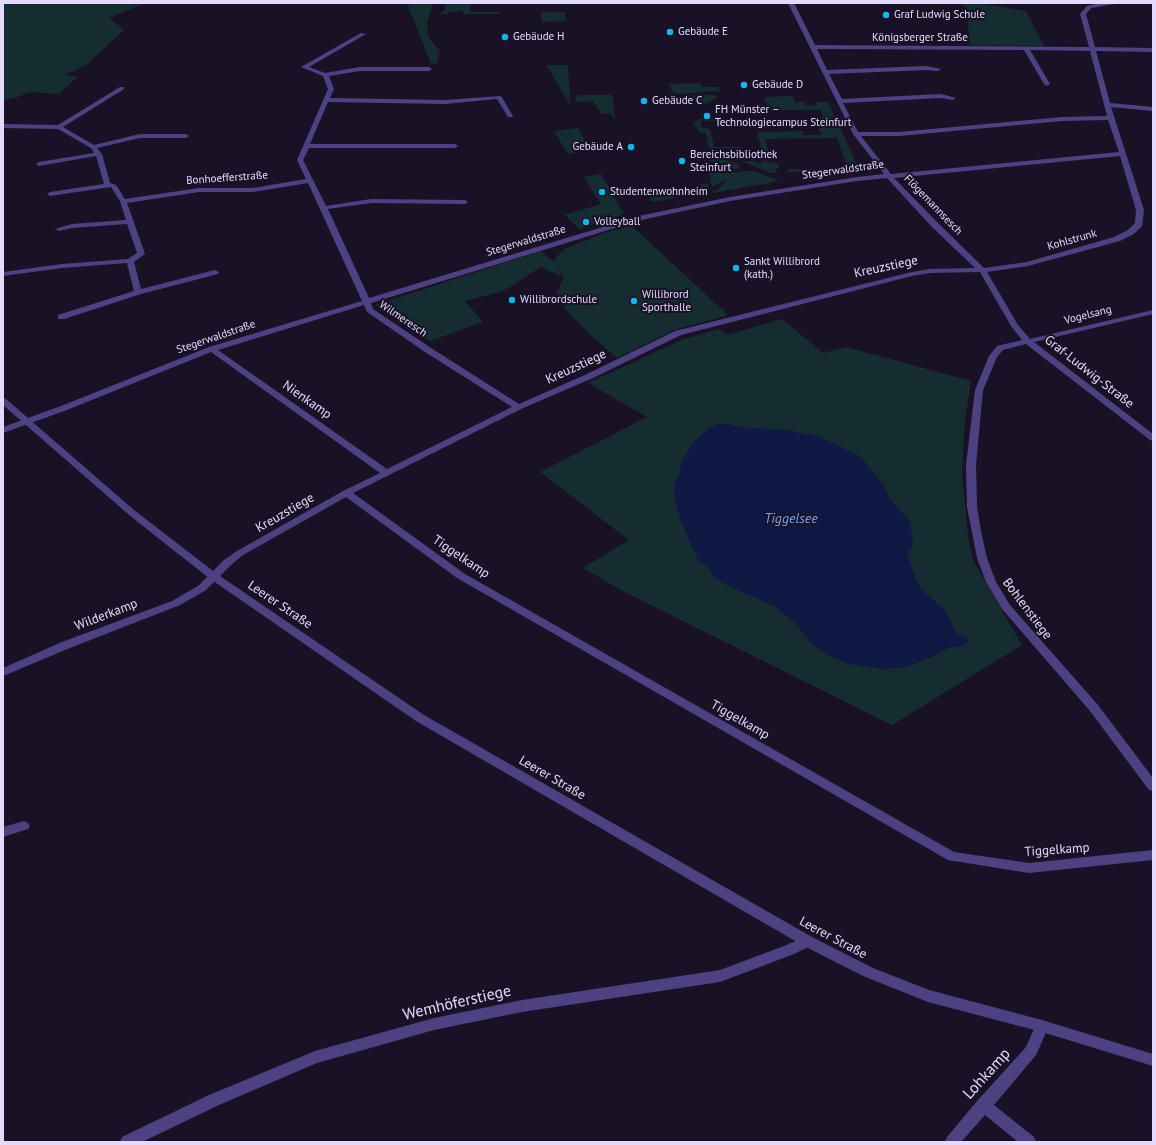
<!DOCTYPE html>
<html>
<head>
<meta charset="utf-8">
<style>
  body { margin:0 }
  #map { position:relative; width:1156px; height:1145px; overflow:hidden; background:#191227; font-family:"PT Sans",sans-serif }
  canvas { display:block }
  .frame { position:absolute; inset:0; border:4px solid #e4dbfc; pointer-events:none }
</style>
</head>
<body>
<div id="map">
<canvas width="1156" height="1145"></canvas>
<div class="frame"></div>
</div>
<script>
const context = document.querySelector('canvas').getContext('2d');
context.lineJoin = 'round';
function paint(path, color) { context.fillStyle = color; context.fill(path, 'evenodd'); }
const shape = rows => new Path2D(rows.map(r => 'M' + r).join(''));
function stroke(path, color, width, dash) { context.strokeStyle = color; context.lineWidth = width; context.lineCap = dash ? 'butt' : 'round'; context.setLineDash(dash || []); context.stroke(path); }
function label(font, color, halo, rows, align = 'center') {
  context.font = font + ' "PT Sans",sans-serif'; context.lineWidth = 4; context.setLineDash([]); context.textBaseline = 'middle'; context.strokeStyle = halo; context.fillStyle = color; for (const [text, x, y, turn = 0] of rows) {
    context.save(); context.translate(x, y); context.rotate((+turn || 0) * Math.PI / 180); context.textAlign = isNaN(turn) ? turn : align; if (halo) context.strokeText(text, 0, 0); context.fillText(text, 0, 0); context.restore();
  }
}
paint(shape([
  [3,3,145,3,109,18,124,30,85,66,65,75,77,77,59,94,29,92,15,98,3,100],
  [414,3,470,3,470,12,499,12,499,14,463,14,463,11,448,12,448,14,440,14,445,10,445,4,433,4,427,22,428,36,437,48,441,50,439,52,437,63,431,64,408,6],
  [951,3,977,3,1026,11,1044,46,970,45,966,6],
  [542,12,565,12,566,21,542,22,541,13],
  [546,65,568,65,570,105,551,73],
  [701,83,702,87,719,87,720,91,678,94,669,90,672,89,670,85,665,84],
  [700,94,710,95,718,96,706,104,686,97],
  [579,95,611,95,613,97,615,121,611,113,601,114,593,101,576,102,576,97],
  [793,96,795,102,805,102,806,106,817,105,816,102,828,102,859,169,841,172,788,172,787,169,848,169,837,138,765,139,769,155,763,155,757,132,802,131,803,135,821,135,815,117,823,117,821,110,768,110,764,97],
  [716,118,717,120,735,119,736,121,700,121,702,128,710,129,714,147,742,147,742,149,710,148,706,141,709,140,704,132,700,133,693,122,700,119],
  [578,128,590,150,568,154,554,131],
  [705,152,740,165,737,169,733,169,707,160],
  [742,161,753,161,760,164,763,162,759,161,765,161,778,164,779,168,775,168,777,173,770,173],
  [731,171,736,173,740,171,755,171,779,181,713,193,712,190,716,191,727,180,725,180,712,187,709,172],
  [601,174,624,214,579,229,565,215,601,204,584,177],
  [700,184,708,184,709,191,659,201,651,201,649,192,701,191],
  [632,226,728,315,674,330,617,358,587,332,568,312,556,295,564,277,556,266,562,277,541,267,510,287,499,292,465,301,483,322,430,341,375,305,541,251,553,261,564,249,607,232],
  [782,319,823,353,846,347,971,381,965,419,962,475,969,543,974,562,1022,645,892,725,623,591,583,568,629,540,540,472,647,417,588,383,684,339,719,329,727,335]
]), '#152d30');
paint(shape([
  [720,423,750,428,790,430,798,433,818,436,860,456,884,485,889,498,910,522,913,541,912,548,907,554,917,582,921,589,946,611,957,634,967,638,970,642,961,646,951,647,930,658,906,667,884,669,848,664,826,654,812,644,794,622,774,606,724,584,713,576,709,569,698,560,680,519,674,494,674,484,679,475,681,463,693,443,709,428]
]), '#0f1943');
paint(shape([
  [788,3,794,3,815,45,1089,47,1080,14,1087,6,1099,3,1120,3,1091,8,1086,14,1095,47,1153,48,1153,52,1096,51,1110,103,1153,107,1153,111,1111,107,1144,210,1142,226,1134,234,1120,241,1028,266,987,272,1018,325,1030,339,1153,310,1153,314,1034,342,1153,434,1153,441,1150,440,1026,344,1003,350,997,357,983,390,976,465,977,507,981,531,987,558,996,582,1010,605,1098,705,1153,778,1153,791,1149,790,1090,711,1002,609,986,582,977,558,967,507,966,465,975,390,989,356,997,346,1022,340,1011,326,980,272,930,273,912,276,681,335,593,378,521,409,353,493,465,574,954,852,1029,863,1153,850,1153,860,1029,873,948,860,457,578,346,497,243,555,232,564,206,590,180,605,70,648,3,676,3,668,62,642,172,601,198,586,224,560,237,551,343,491,380,473,211,352,67,410,3,433,3,427,61,406,209,347,362,301,308,183,253,192,199,192,127,203,145,254,134,262,141,289,215,270,219,272,218,274,141,294,64,319,58,319,58,315,134,291,127,263,62,268,3,276,3,272,62,264,128,259,137,253,127,224,72,228,59,231,55,229,72,224,126,220,120,201,111,187,50,196,47,194,50,192,104,184,96,156,39,166,36,164,39,162,94,153,91,148,58,129,3,128,3,124,58,125,120,87,124,87,124,89,63,127,94,145,140,134,186,134,189,136,186,138,140,138,97,148,102,154,110,183,116,185,125,199,199,188,253,188,306,179,297,160,328,89,323,76,301,67,361,33,366,34,309,67,325,73,360,67,429,67,432,69,429,71,360,71,329,76,334,89,330,98,445,100,501,96,513,116,512,117,508,117,497,99,445,104,328,102,310,144,455,144,458,146,455,148,309,148,303,160,326,206,371,199,465,200,468,202,465,204,371,203,328,209,369,298,639,216,730,197,857,177,884,174,853,134,788,3],
  [817,49,1024,50,1044,84,1047,86,1050,84,1030,50,1090,51,1107,116,1062,117,899,132,858,132,843,103,941,98,953,100,956,98,941,94,842,99,829,74,926,70,938,71,941,69,926,66,827,70,817,49],
  [1108,120,1119,152,891,174,861,136,899,136,1062,121,1108,120],
  [1120,156,1136,210,1135,223,1128,230,1114,237,1027,262,984,268,937,222,894,178,1120,156],
  [887,178,931,226,975,268,930,269,912,272,675,331,587,374,519,404,431,348,373,309,371,303,641,220,730,201,857,181,887,178],
  [364,305,367,312,425,352,512,407,387,469,218,350,364,305],
  [24,821,28,823,30,826,28,829,3,837,3,827,24,821],
  [807,936,812,937,814,941,812,945,794,954,720,982,522,1012,434,1030,317,1063,219,1105,142,1142,120,1142,122,1137,209,1095,315,1051,434,1018,522,1000,720,970,784,946,807,936],
  [1042,1020,1047,1022,1049,1026,1036,1055,994,1105,1034,1137,1036,1142,1018,1142,985,1115,961,1142,945,1142,947,1137,978,1100,1026,1047,1037,1022,1042,1020]
]), '#4e4182');
paint(shape([
  [3,398,6,399,134,510,217,574,424,715,812,937,873,968,929,990,1042,1020,1153,1054,1153,1066,1042,1032,928,1002,863,976,802,945,416,721,209,578,158,538,128,514,3,405,3,398]
]), '#4e4182');
for (const [x, y, r, color] of [
  [886,15,4,"#16b4ed"],
  [670,32,4,"#16b4ed"],
  [505,37,4,"#16b4ed"],
  [744,85,4,"#16b4ed"],
  [644,101,4,"#16b4ed"],
  [707,116,4,"#16b4ed"],
  [631,147,4,"#16b4ed"],
  [682,161,4,"#16b4ed"],
  [602,192,4,"#16b4ed"],
  [586,222,4,"#16b4ed"],
  [736,268,4,"#16b4ed"],
  [512,300,4,"#16b4ed"],
  [634,301,4,"#16b4ed"]
]) { const dot = new Path2D(); dot.arc(x, y, r, 0, 2 * Math.PI); context.fillStyle = color; context.fill(dot); stroke(dot, '#191227', 1.5); }
label('11px', '#e4dbfc', '#191227', [
  ["Graf Ludwig Schule",894,15],
  ["Gebäude E",678,32],
  ["Gebäude H",513,37],
  ["Gebäude D",752,85],
  ["Gebäude C",652,101],
  ["FH Münster –",715,110],
  ["Technologiecampus Steinfurt",715,123],
  ["Gebäude A",623,147,"right"],
  ["Bereichsbibliothek",690,155],
  ["Steinfurt",690,168],
  ["Studentenwohnheim",610,192],
  ["Volleyball",594,222],
  ["Sankt Willibrord",744,262],
  ["(kath.)",744,275],
  ["Willibrord",642,295],
  ["Sporthalle",642,308],
  ["Willibrordschule",520,300]
], 'left');
label('11px', '#e4dbfc', '#191227', [
  ["Königsberger Straße",920,38],
  ["Stegerwaldstraße",843,170,-8],
  ["Bonhoefferstraße",227,178,-4],
  ["Flögemannsesch",933,205,46],
  ["Kohlstrunk",1072,240,-16],
  ["Stegerwaldstraße",526,241,-17],
  ["Vogelsang",1088,315,-14],
  ["Wilmeresch",403,319,34],
  ["Stegerwaldstraße",216,337,-19]
]);
label('13px', '#e4dbfc', '#191227', [
  ["Kreuzstiege",886,267,-12],
  ["Kreuzstiege",576,367,-25],
  ["Graf-Ludwig-Straße",1089,372,38],
  ["Nienkamp",307,400,35],
  ["Kreuzstiege",285,513,-30],
  ["Tiggelkamp",461,557,34],
  ["Leerer Straße",280,605,34],
  ["Bohlenstiege",1027,609,53],
  ["Wilderkamp",106,615,-21],
  ["Tiggelkamp",740,720,30],
  ["Leerer Straße",552,778,30],
  ["Tiggelkamp",1057,850,-4],
  ["Leerer Straße",833,938,28]
]);
label('italic 14px', '#71a2f4', '#191227', [
  ["Tiggelsee",791,519]
]);
label('16px', '#e4dbfc', '#191227', [
  ["Wemhöferstiege",457,1003,-13],
  ["Lohkamp",987,1074,-48]
]);
</script>
</body>
</html>
